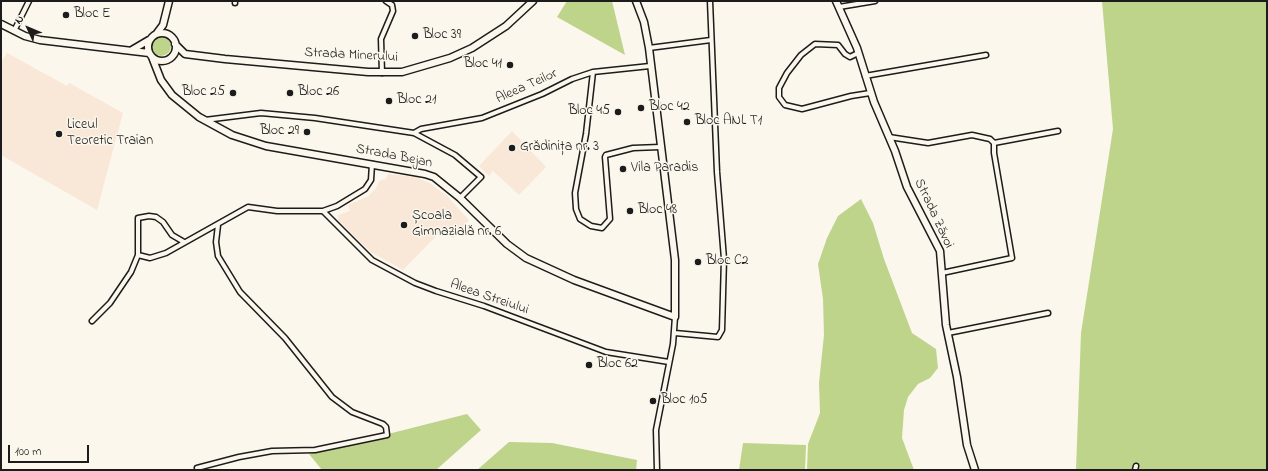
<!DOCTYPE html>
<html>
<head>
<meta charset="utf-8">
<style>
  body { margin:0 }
  #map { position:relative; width:1268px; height:471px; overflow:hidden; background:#fbf7ec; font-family:"Indie Flower",sans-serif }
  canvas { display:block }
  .frame { position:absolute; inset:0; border:2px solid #1c1c1c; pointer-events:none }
  .north { position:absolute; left:8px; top:8px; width:40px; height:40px; -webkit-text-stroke:3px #fbf7ec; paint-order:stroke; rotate:314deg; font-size:11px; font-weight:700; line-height:16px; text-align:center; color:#1c1c1c }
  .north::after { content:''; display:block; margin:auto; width:14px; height:18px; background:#1c1c1c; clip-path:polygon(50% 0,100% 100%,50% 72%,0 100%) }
  .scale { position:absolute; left:8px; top:445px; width:81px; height:18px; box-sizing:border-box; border:2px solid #1c1c1c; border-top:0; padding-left:5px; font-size:12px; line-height:14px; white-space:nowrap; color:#1c1c1c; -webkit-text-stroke:3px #fbf7ec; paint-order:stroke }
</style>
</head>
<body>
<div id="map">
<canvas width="1268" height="471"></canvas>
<div class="frame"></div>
<div class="north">N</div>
<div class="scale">100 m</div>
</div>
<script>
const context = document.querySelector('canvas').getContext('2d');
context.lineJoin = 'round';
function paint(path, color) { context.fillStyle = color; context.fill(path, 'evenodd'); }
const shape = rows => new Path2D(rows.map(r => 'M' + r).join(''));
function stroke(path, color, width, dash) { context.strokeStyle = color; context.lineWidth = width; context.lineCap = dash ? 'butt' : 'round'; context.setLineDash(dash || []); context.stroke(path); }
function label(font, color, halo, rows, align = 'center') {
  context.font = font + ' "Indie Flower",sans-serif'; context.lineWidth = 3; context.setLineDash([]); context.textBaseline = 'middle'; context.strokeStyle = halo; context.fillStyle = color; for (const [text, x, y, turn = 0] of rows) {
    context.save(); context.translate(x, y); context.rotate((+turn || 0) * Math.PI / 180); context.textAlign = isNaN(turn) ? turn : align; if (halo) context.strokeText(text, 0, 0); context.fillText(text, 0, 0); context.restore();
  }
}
paint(shape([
  [7,53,67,86,69,83,123,113,97,210,1,155,1,63],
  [512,131,546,167,519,195,493,171,489,176,479,166],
  [388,174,416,177,431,184,447,196,469,220,453,238,443,229,403,270,371,252,338,220,338,215,350,211,348,205,369,196,376,188,379,181,386,179]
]), '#f9e7d7');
paint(shape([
  [567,1,612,1,625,55,557,17],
  [1102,1,1267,1,1267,470,1076,470,1081,333,1113,129],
  '151 46a10 10 0 1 1 20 0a10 10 0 1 1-20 0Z',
  [861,199,873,223,884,259,912,333,936,349,938,368,930,378,918,384,908,397,904,410,902,438,914,470,807,470,808,444,820,413,819,383,824,335,823,299,818,264,827,238,838,216],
  [467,414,481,430,436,470,322,470,309,454],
  [509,442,552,443,637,460,636,470,477,470],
  [743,443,806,445,805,470,739,470]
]), '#bdd48a');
const street = shape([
  [235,3,235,1],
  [839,7,875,1],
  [14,31,29,1],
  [649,48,711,40],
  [858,53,850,57,845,54,838,45,815,44,801,55,787,73,779,88,779,97,785,105,802,109,851,96,870,93],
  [593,72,586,134,575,193,576,209,580,219,591,226,602,228,610,219,605,157,606,155,633,148,660,147],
  [382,73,381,39,393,11,392,5,386,1],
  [865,76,986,55],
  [205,120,261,113,315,118,414,133,455,155,481,177,460,198],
  [414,133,421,129,482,118,542,94,572,79,593,72,650,66],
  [889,137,928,143,972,135,990,139,994,143,1058,131],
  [372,164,371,180,365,189,337,206,323,211,372,260,415,283,436,291,484,306,606,352,669,362],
  [138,255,138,218,149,216,156,217,163,222,172,235,184,242],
  [942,273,1012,258,994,153,994,143],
  [92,321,110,303,131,272,138,255,150,258,166,253,248,207,277,211,323,211],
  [675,333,718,337,722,330,724,259,717,172,710,1],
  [948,333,1048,313],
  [197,468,239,457,272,451,315,450,387,435,386,427,383,424,352,412,332,397,285,338,240,292,218,256,216,242,218,225],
  [657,470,656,430,673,344,675,317],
  [1135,470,1136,466]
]);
const secondary = shape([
  [836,1,857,48,874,102,895,151,907,187,940,251,946,325,957,377,967,445,975,470],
  [1,24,25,36,40,40,149,53],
  [157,33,163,25,169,1],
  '148 47a14 14 0 1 1 28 0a14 14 0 1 1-28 0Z',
  [175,44,185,54,225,59,368,72,402,72,450,58,472,48,506,26,533,1],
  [132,50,149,40],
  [152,57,161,80,172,95,199,117,232,135,266,146,425,174,434,177,460,198,507,244,526,258,574,280,675,317,675,260,649,48,644,22,636,1]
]);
stroke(street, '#1c1c1c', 7);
stroke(secondary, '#1c1c1c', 9);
stroke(street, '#fbf7ec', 4);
stroke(secondary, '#fbf7ec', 6);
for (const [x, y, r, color] of [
  [66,15,4,"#1c1c1c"],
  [415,36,4,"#1c1c1c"],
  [510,65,4,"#1c1c1c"],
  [233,93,4,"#1c1c1c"],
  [290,93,4,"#1c1c1c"],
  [389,101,4,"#1c1c1c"],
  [641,108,4,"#1c1c1c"],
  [618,112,4,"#1c1c1c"],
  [687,122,4,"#1c1c1c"],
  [307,132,4,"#1c1c1c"],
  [59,134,4,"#1c1c1c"],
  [512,148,4,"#1c1c1c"],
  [623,169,4,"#1c1c1c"],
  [630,211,4,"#1c1c1c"],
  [404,225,4,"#1c1c1c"],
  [698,262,4,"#1c1c1c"],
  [589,365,4,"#1c1c1c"],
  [653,401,4,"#1c1c1c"]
]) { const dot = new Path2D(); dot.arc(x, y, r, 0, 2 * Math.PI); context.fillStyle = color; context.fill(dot); stroke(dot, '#fbf7ec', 1.5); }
label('14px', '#1c1c1c', '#fbf7ec', [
  ["Bloc E",74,15],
  ["Bloc 39",423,36],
  ["Bloc 41",502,65,"right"],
  ["Bloc 25",225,93,"right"],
  ["Bloc 26",298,93],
  ["Bloc 21",397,101],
  ["Bloc 42",649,108],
  ["Bloc 45",610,112,"right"],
  ["Bloc ANL T1",695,122],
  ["Liceul",67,126],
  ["Teoretic Traian",67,142],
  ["Bloc 29",299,132,"right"],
  ["Grădinița nr. 3",520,148],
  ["Vila Paradis",631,169],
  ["Bloc 48",638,211],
  ["Școala",412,217],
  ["Gimnazială nr. 6",412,233],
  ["Bloc C2",706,262],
  ["Bloc 62",597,365],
  ["Bloc 105",661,401]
], 'left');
label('14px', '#1c1c1c', '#fbf7ec', [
  ["Strada Minerului",351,56,3],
  ["Aleea Teilor",527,87,-24],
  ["Strada Bejan",394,157,11],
  ["Strada Zăvoi",933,214,65],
  ["Aleea Streiului",489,298,19]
]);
</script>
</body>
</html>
